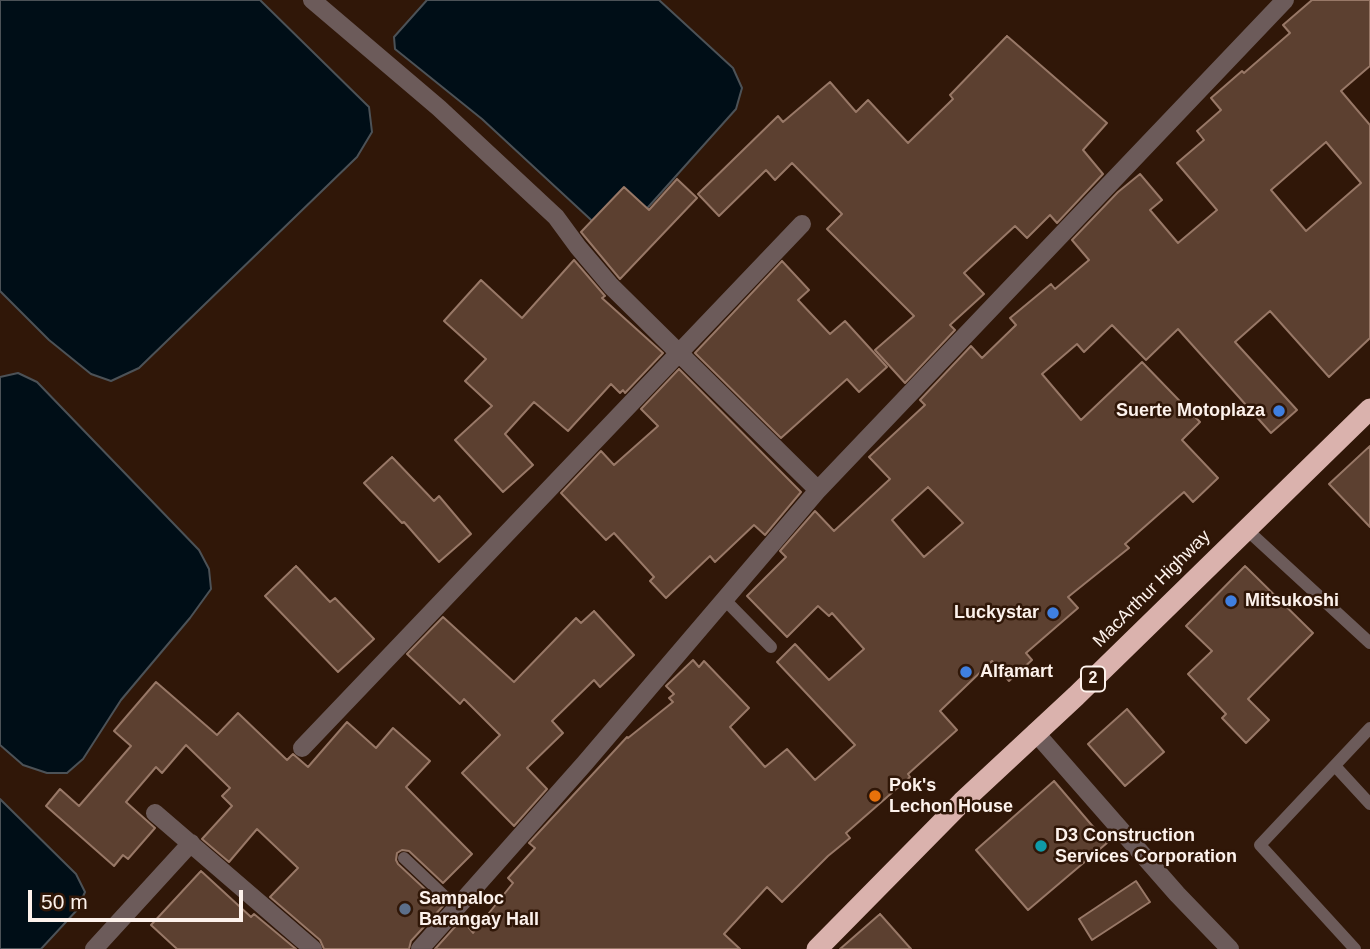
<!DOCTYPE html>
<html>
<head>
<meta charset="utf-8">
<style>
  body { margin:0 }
  #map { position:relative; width:1370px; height:949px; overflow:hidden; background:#301708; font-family:Helvetica,sans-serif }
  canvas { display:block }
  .scale { position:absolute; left:28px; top:890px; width:215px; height:32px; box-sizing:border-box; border:4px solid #fdf2ec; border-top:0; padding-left:9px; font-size:21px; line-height:24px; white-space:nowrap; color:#fdf2ec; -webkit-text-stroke:5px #301708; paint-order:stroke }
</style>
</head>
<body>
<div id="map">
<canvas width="1370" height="949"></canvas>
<div class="scale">50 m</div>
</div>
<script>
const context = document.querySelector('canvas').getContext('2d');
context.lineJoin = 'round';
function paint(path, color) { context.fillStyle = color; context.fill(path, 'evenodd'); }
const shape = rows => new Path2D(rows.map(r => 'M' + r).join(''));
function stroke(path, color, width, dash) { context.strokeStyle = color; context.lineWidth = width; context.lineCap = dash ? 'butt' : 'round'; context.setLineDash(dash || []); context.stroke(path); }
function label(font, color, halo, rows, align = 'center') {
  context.font = font + ' Helvetica,sans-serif'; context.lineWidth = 5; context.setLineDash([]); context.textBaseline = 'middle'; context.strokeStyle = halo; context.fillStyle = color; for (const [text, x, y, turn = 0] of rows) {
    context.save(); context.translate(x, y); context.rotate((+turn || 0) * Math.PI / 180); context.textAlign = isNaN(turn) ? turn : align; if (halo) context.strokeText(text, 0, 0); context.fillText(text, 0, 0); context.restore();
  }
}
const water = shape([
  [0,0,260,0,369,107,372,132,357,157,139,368,111,381,91,374,49,340,0,291,0,0],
  [427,0,659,0,733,68,742,88,736,109,616,243,482,119,395,49,394,37,427,0],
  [18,373,37,382,199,550,209,569,211,589,190,618,121,700,83,759,67,773,47,773,23,765,0,745,0,377,18,373],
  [0,799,76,874,85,892,77,910,41,949,0,949,0,799]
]);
paint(water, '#000e17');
stroke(water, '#4c5257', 2);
const building = shape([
  [1312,0,1370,0,1370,66,1341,91,1370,125,1370,338,1329,377,1270,311,1235,342,1297,410,1271,433,1178,329,1146,360,1112,325,1084,352,1077,344,1042,374,1081,420,1142,362,1200,422,1182,440,1218,478,1193,502,1184,492,1125,544,1129,548,1068,597,1078,608,1026,653,1032,660,1009,681,992,661,940,711,957,730,908,774,910,777,846,833,850,838,828,856,782,902,767,887,724,934,740,949,435,949,462,919,473,933,513,883,508,878,535,848,529,843,627,737,628,738,673,702,669,698,674,694,666,686,693,660,699,667,704,661,749,708,730,727,765,767,787,749,815,780,855,745,777,662,795,644,829,680,864,649,832,613,829,616,818,606,787,637,747,596,786,557,780,551,815,511,834,531,890,479,869,457,925,405,920,400,971,346,982,358,1016,325,1010,318,1051,284,1055,289,1089,260,1072,240,1118,192,1140,174,1162,200,1150,210,1178,243,1217,210,1177,163,1204,140,1197,131,1221,110,1211,98,1242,71,1244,73,1290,33,1283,25,1312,0],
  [1326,142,1361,183,1306,231,1271,190,1326,142],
  [928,487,963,523,924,557,892,520,928,487],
  [1007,36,1107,123,1083,150,1103,174,1057,223,1050,215,1027,238,1015,226,964,273,984,294,950,325,955,330,905,383,875,350,914,316,827,229,842,214,792,163,775,180,766,170,719,216,698,194,778,116,783,122,830,82,856,112,868,100,908,143,953,99,950,95,1007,36],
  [677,179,697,198,620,279,581,232,624,187,649,210,677,179],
  [574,260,605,296,602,298,663,353,625,393,623,390,620,393,611,384,568,431,534,402,505,434,533,465,503,492,455,440,492,406,465,381,486,359,444,321,481,280,522,318,574,260],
  [782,261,809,290,798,300,830,334,845,321,887,367,859,392,847,379,781,438,695,353,782,261],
  [679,369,801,492,765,535,754,525,715,562,710,556,666,598,650,581,654,577,614,533,606,540,561,493,601,451,614,465,658,426,641,409,679,369],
  [1370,446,1370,527,1329,484,1370,446],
  [392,457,434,501,439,496,471,534,439,562,404,522,402,523,364,483,392,457],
  [296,566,330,602,335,598,374,639,338,672,265,596,296,566],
  [1245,566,1313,633,1248,699,1269,720,1246,743,1222,718,1226,714,1188,674,1212,651,1186,626,1245,566],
  [594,611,634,655,600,687,594,680,552,721,563,733,527,768,547,789,514,826,462,773,500,735,464,699,460,704,407,654,443,617,514,682,576,618,581,623,594,611],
  [156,682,217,735,238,713,287,760,293,754,308,767,347,722,376,748,393,728,430,761,406,787,472,854,443,883,409,851,402,850,397,853,396,860,398,864,443,906,411,941,409,949,324,949,320,940,270,897,298,868,257,829,229,862,202,839,232,806,222,796,230,788,186,745,162,773,156,767,126,802,155,828,128,859,123,855,114,866,46,806,60,789,79,806,131,746,114,731,156,682],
  [1127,709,1164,752,1125,786,1088,744,1127,709],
  [1054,781,1107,843,1028,910,976,850,1054,781],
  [201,871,251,917,254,914,296,949,177,949,151,925,201,871],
  [1136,881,1150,902,1092,940,1079,919,1136,881],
  [880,914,911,949,840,949,880,914]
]);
paint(building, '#5c4030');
stroke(building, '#987867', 2);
stroke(shape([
  [1246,529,1370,643],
  [725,600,771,647],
  [1335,766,1370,804],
  [404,858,457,908],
  [1355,949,1260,845,1370,728]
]), '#6c5b5a', 12);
stroke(shape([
  [312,0,439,108,556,217,578,247,611,286,818,490],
  [1035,732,1177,894,1230,949],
  [302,748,802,224],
  [155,813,313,949],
  [94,949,191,843],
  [420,949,585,763,818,490,1285,0]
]), '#6c5b5a', 18);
stroke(shape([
  [817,949,962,802,1076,696,1370,409]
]), '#dab2ad', 21);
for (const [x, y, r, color] of [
  [1279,411,7,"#3f7fe0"],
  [1231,601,7,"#3f7fe0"],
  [1053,613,7,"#3f7fe0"],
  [966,672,7,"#3f7fe0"],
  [875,796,7,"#e8710a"],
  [1041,846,7,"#0f9aa8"],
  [405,909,7,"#5c6f8a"]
]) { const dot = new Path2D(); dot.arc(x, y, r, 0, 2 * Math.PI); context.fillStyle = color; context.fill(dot); stroke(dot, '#301708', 2.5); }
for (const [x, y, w] of [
  [1093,679,24]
]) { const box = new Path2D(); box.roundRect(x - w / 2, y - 12.5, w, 25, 5); context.fillStyle = '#301708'; context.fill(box); stroke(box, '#fdf2ec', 2); }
label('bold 16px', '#fdf2ec', null, [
  ["2",1093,679]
]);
label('bold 18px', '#fdf2ec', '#301708', [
  ["Suerte Motoplaza",1265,411,"right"],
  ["Mitsukoshi",1245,601],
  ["Luckystar",1039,613,"right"],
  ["Alfamart",980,672],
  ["Pok's",889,786],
  ["Lechon House",889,807],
  ["D3 Construction",1055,836],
  ["Services Corporation",1055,857],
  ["Sampaloc",419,899],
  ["Barangay Hall",419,920]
], 'left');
label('18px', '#fdf2ec', '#301708', [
  ["MacArthur Highway",1152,589,-45]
]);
</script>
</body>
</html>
